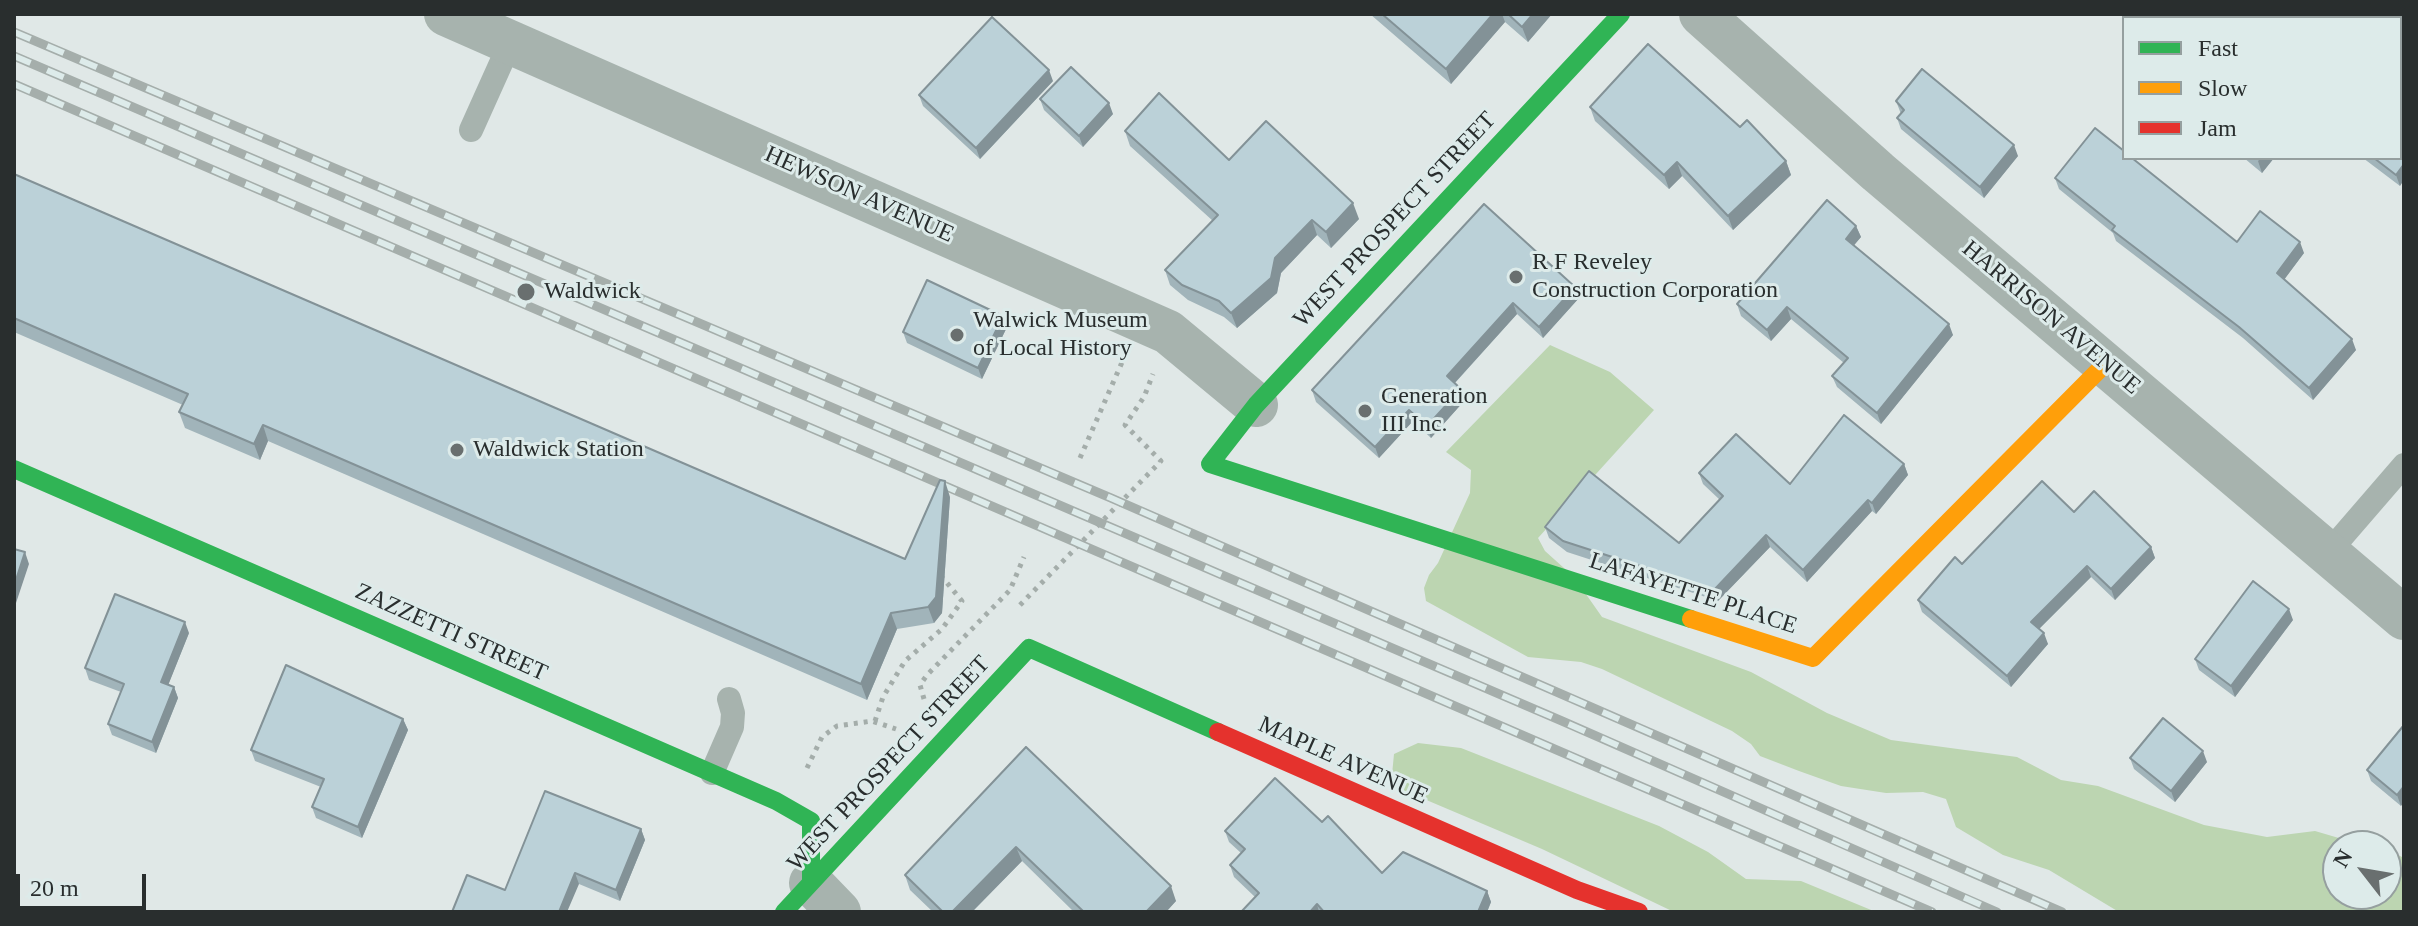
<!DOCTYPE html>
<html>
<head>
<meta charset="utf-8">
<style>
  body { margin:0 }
  #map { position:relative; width:2418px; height:926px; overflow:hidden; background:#e0e8e7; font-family:Georgia,serif }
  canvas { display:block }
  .frame { position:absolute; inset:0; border:16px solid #292e2e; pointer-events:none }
  .legend { position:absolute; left:2122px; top:16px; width:280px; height:144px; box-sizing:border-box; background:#ddebea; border:2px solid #959f9f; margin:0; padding:10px 14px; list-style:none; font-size:24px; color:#292e2e }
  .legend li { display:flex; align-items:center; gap:16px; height:40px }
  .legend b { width:40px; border:2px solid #959f9f }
  .north { position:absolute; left:2322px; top:830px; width:80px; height:80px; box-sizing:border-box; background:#ddebea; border:2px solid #959f9f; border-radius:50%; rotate:301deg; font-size:22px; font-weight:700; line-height:32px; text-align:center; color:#292e2e }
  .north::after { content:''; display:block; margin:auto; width:28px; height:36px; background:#696f6f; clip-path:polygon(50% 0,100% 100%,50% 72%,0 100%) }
  .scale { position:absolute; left:16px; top:874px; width:130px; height:36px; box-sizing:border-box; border:4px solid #292e2e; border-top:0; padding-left:10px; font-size:24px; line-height:28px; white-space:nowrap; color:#292e2e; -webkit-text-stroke:6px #ddebea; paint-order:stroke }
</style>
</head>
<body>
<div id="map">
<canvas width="2418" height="926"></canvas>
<div class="frame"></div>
<ul class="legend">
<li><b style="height:10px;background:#30b455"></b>Fast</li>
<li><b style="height:10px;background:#ff9f0a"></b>Slow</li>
<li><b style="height:10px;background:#e5322d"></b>Jam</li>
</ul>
<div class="north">N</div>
<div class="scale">20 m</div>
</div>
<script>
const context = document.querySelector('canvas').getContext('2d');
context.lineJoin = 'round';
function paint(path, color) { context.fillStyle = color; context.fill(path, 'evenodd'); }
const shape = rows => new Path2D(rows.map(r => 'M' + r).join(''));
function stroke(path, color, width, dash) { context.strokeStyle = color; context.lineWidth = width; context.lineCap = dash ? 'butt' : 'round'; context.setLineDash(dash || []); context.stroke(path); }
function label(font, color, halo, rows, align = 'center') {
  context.font = font + ' Georgia,serif'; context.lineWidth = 6; context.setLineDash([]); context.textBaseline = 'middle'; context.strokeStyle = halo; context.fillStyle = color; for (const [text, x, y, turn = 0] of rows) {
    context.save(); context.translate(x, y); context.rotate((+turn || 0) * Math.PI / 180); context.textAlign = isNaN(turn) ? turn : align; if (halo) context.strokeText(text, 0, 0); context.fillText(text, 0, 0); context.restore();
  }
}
paint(shape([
  [1550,345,1610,372,1654,410,1538,538,1545,551,1574,577,1602,617,1751,672,1827,713,1891,740,2017,757,2061,780,2098,786,2204,825,2267,837,2315,831,2349,841,2372,841,2381,846,2338,846,2338,894,2386,894,2386,849,2404,858,2404,912,2119,912,2049,870,2003,855,1956,827,1946,799,1923,792,1886,793,1841,786,1799,771,1760,756,1751,744,1732,731,1602,669,1581,662,1528,657,1426,601,1424,588,1429,575,1438,563,1470,493,1471,470,1446,452],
  [1418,743,1461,748,1659,826,1708,852,1746,879,1801,881,1876,912,1674,912,1542,849,1391,785,1394,754]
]), '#bcd5b1');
stroke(shape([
  [1080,458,1123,360],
  [1020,605,1161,461,1125,425,1144,397,1153,374],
  [924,699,920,685,927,675,1010,590,1024,557],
  [875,721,883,697,905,661,942,629,962,601,942,577],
  [807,768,822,737,837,726,872,721,896,729]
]), '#a4adaa', 5, [4, 6]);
stroke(shape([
  [471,130,511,41],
  [2328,553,2404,465],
  [712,773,732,727,733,713,729,699]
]), '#a7b3ae', 24);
stroke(shape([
  [446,14,1168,332,1256,405],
  [1701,14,1878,172,2404,618],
  [811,883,839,912]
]), '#a7b3ae', 44);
stroke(shape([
  [1621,14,1256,405,1210,464,1691,619],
  [14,469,776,801,811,821,811,883],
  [784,912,1029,648,1218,732]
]), '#30b455', 18);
stroke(shape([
  [1691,619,1813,658,2105,364]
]), '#ff9f0a', 18);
stroke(shape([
  [1218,732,1577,890,1639,912]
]), '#e5322d', 18);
const rail = shape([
  [14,32,1111,498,2062,912],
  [14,56,1562,721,1997,912],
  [14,84,1932,912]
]);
stroke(rail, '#a5aeab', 9);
stroke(rail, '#ddebea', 6, [18]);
paint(shape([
  [1370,14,1552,14,1528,42,1505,22,1451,84],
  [1053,81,980,159,923,106,919,95],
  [1040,99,1113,114,1083,147,1044,110],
  [1896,101,2018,156,1984,198,1901,129,1897,118,1901,114],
  [1590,107,1740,127,1786,161,1791,175,1733,230,1682,176,1669,189,1595,121],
  [1125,131,1229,160,1359,219,1331,248,1317,235,1281,273,1277,293,1237,328,1224,317,1188,300,1170,285,1165,270,1213,221,1130,146],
  [2244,158,2274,158,2262,173],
  [2363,158,2400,158,2400,186],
  [14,174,905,559,950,497,942,613,934,623,897,629,867,700,268,441,260,460,185,428,179,412,183,405,14,332],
  [2055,178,2237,242,2304,253,2284,279,2356,350,2313,400,2243,338,2116,241,2113,233,2059,189],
  [1484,204,1575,287,1579,298,1543,338,1517,314,1455,383,1461,389,1465,400,1431,438,1413,421,1379,458,1316,402,1312,390],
  [1856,226,1861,237,1854,245,1953,335,1881,424,1837,387,1832,376,1844,363,1791,319,1771,341,1741,316,1737,304],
  [1003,316,1007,327,982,379,907,343,903,332],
  [1904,464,1908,475,1876,514,1872,511,1807,582,1770,547,1718,601,1567,552,1549,538,1545,527,1679,543,1720,500,1703,484,1699,473,1790,484],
  [2074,512,2151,547,2155,558,2115,600,2091,577,2039,629,2048,644,2011,687,1922,612,1918,600,1962,564],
  [2293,620,2235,697,2199,670,2195,659],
  [189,633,168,685,174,687,178,698,156,753,112,735,108,724,121,692,89,680,85,668],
  [403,719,408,730,362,838,316,818,312,807,321,787,255,761,251,750],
  [2404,725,2401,806,2371,781,2367,770],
  [1026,747,1176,901,1166,912,1074,912,1022,861,972,912,933,912,910,890,905,875],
  [2130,758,2207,762,2175,802,2134,769],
  [1322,822,1382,873,1487,891,1491,902,1487,912,1241,912,1255,897,1234,877,1230,865,1241,853,1229,842,1225,831],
  [641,829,645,840,620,901,579,884,505,890]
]), '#a1b4ba');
paint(shape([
  [1493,14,1502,14,1505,22,1451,84,1446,69],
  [1533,14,1552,14,1528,42,1522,27],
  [1049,70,1053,81,980,159,976,148],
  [1109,103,1113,114,1083,147,1079,136],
  [2014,145,2018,156,1984,198,1980,187],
  [2261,158,2274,158,2262,173,2258,161],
  [1786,161,1791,175,1733,230,1728,216],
  [1677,162,1682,176,1669,189,1664,175],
  [2404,164,2404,180,2400,186,2396,175],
  [1353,203,1359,219,1331,248,1326,232],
  [1312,220,1317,235,1281,273,1277,293,1237,328,1231,313,1275,258],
  [1856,226,1861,237,1850,250,1846,239],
  [2300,242,2304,253,2281,284,2277,273],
  [1575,287,1579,298,1543,338,1539,327],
  [1513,303,1517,314,1451,387,1447,376],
  [1787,307,1791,319,1771,341,1767,330],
  [1003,316,1007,327,982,379,978,368],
  [1949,324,1953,335,1881,424,1877,413],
  [2352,339,2356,350,2313,400,2309,388],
  [1461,389,1465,400,1431,438,1427,426],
  [1409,410,1413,421,1379,458,1375,447],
  [263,425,268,441,260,460,254,444],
  [1904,464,1908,475,1876,514,1872,503],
  [945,481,950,497,942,613,934,623,928,607],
  [1868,500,1872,511,1807,582,1803,570],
  [1766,535,1770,547,1718,601,1714,590],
  [2151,547,2155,558,2115,600,2111,589],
  [25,552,29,564,14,609,14,586],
  [2087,566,2091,577,2035,633,2031,622],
  [2289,609,2293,620,2235,697,2231,686],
  [891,613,897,629,867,700,861,684],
  [185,622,189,633,165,693,161,682],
  [2044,633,2048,644,2011,687,2007,676],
  [174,687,178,698,156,753,152,742],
  [403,719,408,730,362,838,358,827],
  [2203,751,2207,762,2175,802,2171,791],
  [2404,786,2404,802,2401,806,2397,795],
  [641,829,645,840,620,901,616,890],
  [1016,847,1022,861,972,912,952,912],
  [575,873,579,884,567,912,559,912],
  [1171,886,1176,901,1166,912,1146,912],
  [1487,891,1491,902,1487,912,1478,912],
  [1317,904,1319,912,1310,912]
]), '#839297');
const building = shape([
  [1382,14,1493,14,1446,69,1382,14],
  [1508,14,1533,14,1522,27,1508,14],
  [992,17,1049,70,976,148,919,95,992,17],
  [1648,44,1740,127,1747,120,1786,161,1728,216,1677,162,1664,175,1590,107,1648,44],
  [1071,67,1109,103,1079,136,1040,99,1071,67],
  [1922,69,2014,145,1980,187,1897,118,1904,110,1896,101,1922,69],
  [1159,93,1229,160,1266,121,1353,203,1326,232,1312,220,1275,258,1271,278,1231,313,1219,301,1182,285,1165,270,1218,215,1125,131,1159,93],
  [2400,113,2404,116,2404,164,2396,175,2374,158,2400,158,2400,113],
  [2095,128,2124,151,2124,158,2132,158,2237,242,2260,211,2300,242,2277,273,2352,339,2309,388,2239,327,2112,230,2115,226,2055,178,2095,128],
  [14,174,905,559,940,480,945,481,936,597,928,607,891,613,861,684,263,425,254,444,179,412,188,394,14,318,14,174],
  [1827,200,1856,226,1846,239,1949,324,1877,413,1832,376,1848,358,1787,307,1767,330,1737,304,1827,200],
  [1484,204,1575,287,1539,327,1513,303,1447,376,1461,389,1427,426,1409,410,1375,447,1312,390,1484,204],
  [927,280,1003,316,978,368,903,332,927,280],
  [1844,415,1904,464,1872,503,1868,500,1803,570,1766,535,1714,590,1563,541,1545,527,1589,471,1679,543,1723,496,1699,473,1736,434,1790,484,1844,415],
  [2042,481,2074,512,2094,491,2151,547,2111,589,2087,566,2031,622,2044,633,2007,676,1918,600,1955,557,1962,564,2042,481],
  [14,549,25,552,14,586,14,549],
  [2253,581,2289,609,2231,686,2195,659,2253,581],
  [115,594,185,622,161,682,174,687,152,742,108,724,124,684,85,668,115,594],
  [286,665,403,719,358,827,312,807,324,779,251,750,286,665],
  [2163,718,2203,751,2171,791,2130,758,2163,718],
  [2404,725,2404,786,2397,795,2367,770,2404,725],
  [1026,747,1171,886,1146,912,1084,912,1016,847,952,912,943,912,905,875,1026,747],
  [1275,778,1322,822,1328,816,1382,873,1403,852,1487,891,1478,912,1324,912,1317,904,1310,912,1241,912,1259,893,1230,865,1245,849,1225,831,1275,778],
  [545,791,641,829,616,890,575,873,559,912,452,912,467,875,505,890,545,791]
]);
paint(building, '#bbd1d8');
stroke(building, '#839297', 2);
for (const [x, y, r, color] of [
  [1516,277,8,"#696f6f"],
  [526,292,10,"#696f6f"],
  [957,335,8,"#696f6f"],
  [1365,411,8,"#696f6f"],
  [457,450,8,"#696f6f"]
]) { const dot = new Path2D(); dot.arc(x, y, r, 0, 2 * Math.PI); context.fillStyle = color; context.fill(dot); stroke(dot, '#ddebea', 3); }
label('24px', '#292e2e', '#ddebea', [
  ["HEWSON AVENUE",859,195,24],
  ["WEST PROSPECT STREET",1395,220,-47],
  ["HARRISON AVENUE",2051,318,40],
  ["LAFAYETTE PLACE",1693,594,18],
  ["ZAZZETTI STREET",451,633,24],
  ["MAPLE AVENUE",1343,761,24],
  ["WEST PROSPECT STREET",889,764,-47]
]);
label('24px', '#292e2e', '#ddebea', [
  ["R F Reveley",1532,263],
  ["Construction Corporation",1532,291],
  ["Waldwick",544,292],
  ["Walwick Museum",973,321],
  ["of Local History",973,349],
  ["Generation",1381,397],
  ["III Inc.",1381,425],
  ["Waldwick Station",473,450]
], 'left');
</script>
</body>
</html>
